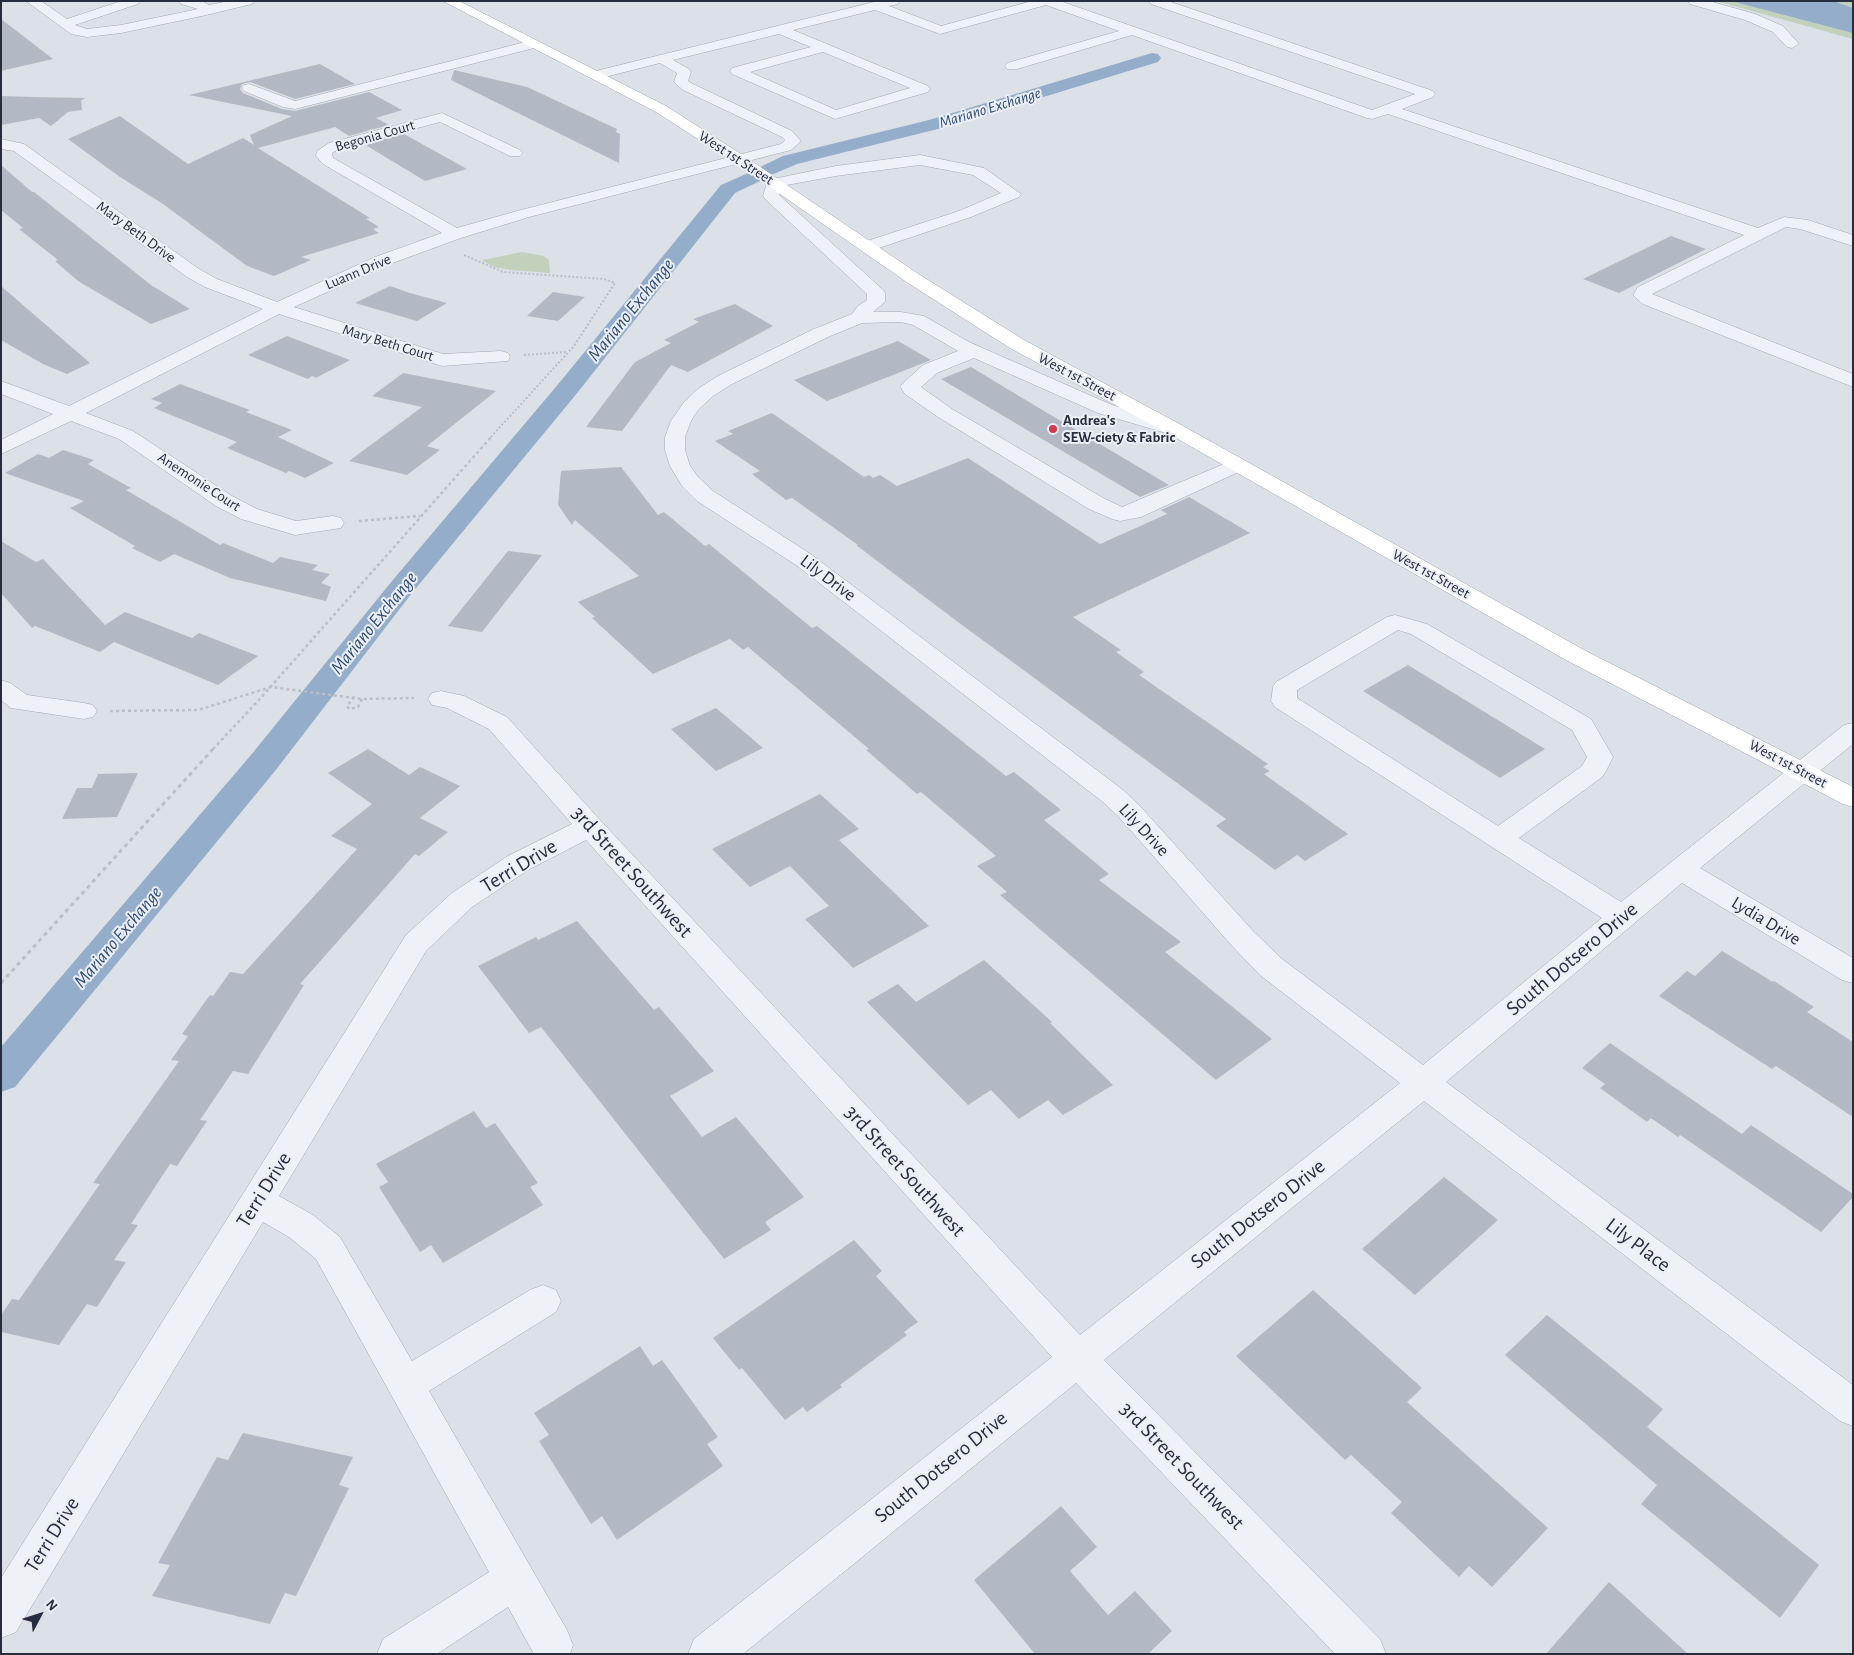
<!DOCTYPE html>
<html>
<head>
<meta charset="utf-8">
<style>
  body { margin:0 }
  #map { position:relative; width:1854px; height:1655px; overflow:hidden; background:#dce0e7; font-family:"Alegreya Sans",sans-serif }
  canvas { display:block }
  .frame { position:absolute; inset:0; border:2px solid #252d3e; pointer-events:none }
  .north { position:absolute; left:15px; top:1590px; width:50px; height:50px; -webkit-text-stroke:4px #ebeff5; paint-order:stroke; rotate:50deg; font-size:14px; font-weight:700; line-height:20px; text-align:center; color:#252d3e }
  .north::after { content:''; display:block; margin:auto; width:18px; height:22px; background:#252d3e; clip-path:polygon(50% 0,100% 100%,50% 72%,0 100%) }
</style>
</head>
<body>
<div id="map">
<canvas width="1854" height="1655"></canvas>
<div class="frame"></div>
<div class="north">N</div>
</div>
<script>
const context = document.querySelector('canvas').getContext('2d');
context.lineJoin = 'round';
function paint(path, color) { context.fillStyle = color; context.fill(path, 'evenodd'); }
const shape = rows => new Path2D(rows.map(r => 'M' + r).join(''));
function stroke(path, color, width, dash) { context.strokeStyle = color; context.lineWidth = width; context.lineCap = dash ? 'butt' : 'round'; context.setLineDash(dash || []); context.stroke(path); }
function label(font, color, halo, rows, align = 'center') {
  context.font = font + ' "Alegreya Sans",sans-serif'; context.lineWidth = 4; context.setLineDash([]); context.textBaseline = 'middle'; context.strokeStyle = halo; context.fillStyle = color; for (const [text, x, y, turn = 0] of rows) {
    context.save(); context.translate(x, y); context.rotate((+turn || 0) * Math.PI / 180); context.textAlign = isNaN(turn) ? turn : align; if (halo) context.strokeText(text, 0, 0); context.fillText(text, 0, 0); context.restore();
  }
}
paint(shape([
  [1716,1,1853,1,1853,39],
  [522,252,544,256,549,260,550,273,511,270,494,267,482,260]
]), '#c1d1bc');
paint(shape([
  [1731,1,1833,1,1853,8,1853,33]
]), '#94adca');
paint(shape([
  [1152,53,1158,54,1161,58,1158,62,942,128,797,164,769,176,762,174,759,170,762,166,783,156,929,120,1152,53],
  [753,171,760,173,763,177,760,181,735,193,578,392,412,593,275,771,15,1087,1,1092,1,1047,251,755,392,581,560,382,721,185,753,171]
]), '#94adca');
paint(shape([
  [1,19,53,59,1,71],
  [320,64,355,84,295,99,250,82,242,84,240,89,243,93,282,109,295,111,369,92,402,110,376,118,389,125,349,136,335,127,258,148,370,218,366,219,379,227,373,229,379,233,301,257,311,260,274,276,247,266,163,204,120,177,68,139,120,116,188,164,243,138,254,145,250,135,292,116,189,95],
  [454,70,527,87,617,129,616,132,620,134,619,163,451,80],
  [1,96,33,97,85,98,81,101,82,110,68,112,51,126,39,118,1,125],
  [404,134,467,169,425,181,364,144],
  [1,165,32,192,34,192,151,285,190,309,151,324,78,281,55,261,58,260,19,229,23,228,1,210],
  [1671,236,1706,249,1619,293,1583,279],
  [1,286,90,363,67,374,43,364,1,340],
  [390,286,410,293,447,303,417,321,355,303],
  [553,292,585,297,558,321,527,316],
  [735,304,773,326,688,372,671,365,622,431,586,427,635,362,671,343,664,340,699,322,693,319],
  [287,336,350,360,316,378,312,376,308,379,248,355],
  [898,341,931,360,827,401,794,380],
  [971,367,1029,402,1169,485,1140,497,941,379],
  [403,373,496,391,427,446,440,450,407,475,349,461,422,407,372,396],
  [180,384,250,410,246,412,292,430,278,437,334,463,305,478,289,471,286,473,227,448,237,442,154,408,162,403,151,399],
  [772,413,864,477,869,475,873,478,880,475,897,486,968,458,1100,544,1167,514,1161,510,1189,497,1250,533,1073,617,1121,650,1116,652,1144,672,1139,675,1268,764,1263,767,1270,771,1264,774,1348,834,1305,861,1297,855,1275,870,1216,826,1226,819,958,622,856,545,858,545,792,498,786,500,752,474,760,471,715,441,733,434,728,431],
  [63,450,94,460,88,464,131,488,126,490,220,545,223,543,273,563,280,557,318,565,312,570,330,574,321,583,331,587,326,601,230,578,174,554,160,562,132,548,135,546,70,508,84,501,5,473,38,454,49,458],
  [621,467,658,515,664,512,705,546,709,544,812,628,817,626,1006,776,1014,772,1061,810,1044,820,1109,874,1099,880,1181,942,1165,952,1272,1039,1216,1080,1000,895,1007,892,977,866,996,856,921,792,917,794,866,750,869,749,748,647,743,650,730,639,653,674,592,618,595,617,578,602,639,576,575,520,572,525,558,505,561,471],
  [1,541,36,562,43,559,105,625,125,612,192,638,199,633,258,656,218,685,114,642,100,652,35,626,32,628,1,593],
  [508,551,542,555,482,632,448,626],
  [1408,665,1545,749,1500,778,1363,691],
  [716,708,763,748,716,771,671,729],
  [368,749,409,775,420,767,460,786,420,818,448,832,419,856,415,854,300,984,304,985,248,1074,233,1071,200,1120,207,1121,177,1166,170,1164,131,1224,138,1225,114,1260,126,1262,97,1307,87,1304,59,1345,1,1332,1,1315,12,1299,19,1300,100,1184,93,1183,179,1061,171,1060,188,1036,182,1034,210,995,213,996,230,972,243,974,357,849,331,836,372,804,328,773],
  [138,773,117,817,62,819,77,788,92,788,98,774],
  [820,794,859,829,839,840,929,926,853,968,805,919,829,906,790,866,750,887,712,849],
  [577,921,654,1010,659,1007,714,1071,670,1096,702,1137,736,1117,804,1197,765,1222,771,1230,724,1259,541,1027,529,1033,478,966,536,937,538,940],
  [1722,951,1773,982,1774,981,1814,1007,1807,1012,1853,1042,1853,1117,1776,1066,1772,1069,1659,996,1687,971,1695,976],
  [984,960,1052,1022,1050,1023,1113,1085,1063,1115,1048,1100,1019,1119,991,1090,968,1105,867,1002,898,984,916,1002],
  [1610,1043,1742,1134,1751,1125,1853,1194,1853,1197,1821,1232,1680,1135,1678,1137,1651,1118,1647,1122,1600,1088,1605,1084,1582,1068],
  [474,1111,486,1128,495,1123,538,1183,530,1187,543,1205,443,1263,431,1245,420,1252,379,1187,388,1182,376,1164],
  [1444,1177,1498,1220,1415,1295,1362,1249],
  [854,1240,882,1271,876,1276,918,1322,904,1332,907,1335,840,1385,842,1387,807,1412,803,1407,785,1420,742,1368,739,1370,713,1338],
  [1313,1290,1422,1388,1407,1402,1548,1528,1492,1587,1469,1566,1459,1577,1391,1513,1402,1502,1351,1455,1345,1460,1236,1356],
  [1547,1315,1663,1409,1647,1427,1819,1565,1780,1618,1641,1504,1657,1485,1505,1355],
  [640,1346,653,1366,662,1360,718,1437,707,1444,723,1466,617,1540,602,1516,591,1524,539,1441,549,1435,534,1413],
  [243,1433,353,1457,339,1485,349,1488,296,1596,285,1593,270,1624,152,1596,170,1565,158,1563,217,1457,228,1460],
  [1061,1506,1097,1547,1070,1571,1108,1615,1135,1591,1172,1631,1148,1654,1035,1654,974,1580],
  [1609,1582,1688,1654,1546,1654]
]), '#b3b9c4');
const minor = shape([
  [26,1,41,1,67,19,121,1,140,1,138,4,75,25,87,29,121,25,198,9,181,4,179,1,202,1,209,5,229,1,254,1,252,4,202,16,121,33,87,37,71,34,26,1],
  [878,1,900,1,898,4,889,6,941,26,1032,1,1060,1,1372,110,1415,94,1151,4,1149,1,1168,1,1433,91,1435,94,1433,97,1402,109,1758,228,1784,217,1808,220,1853,235,1853,246,1800,229,1786,227,1652,294,1853,374,1853,387,1643,304,1633,295,1638,287,1744,235,1388,114,1372,119,1367,118,1132,35,1017,69,1007,69,1005,66,1007,63,1119,31,1046,5,940,34,875,10,793,30,928,86,930,89,928,92,835,119,732,74,730,71,732,68,811,47,779,34,673,60,689,69,691,72,688,81,693,84,792,131,801,141,791,150,529,217,461,238,387,265,294,307,443,354,501,351,508,353,510,357,508,361,442,366,279,314,86,413,133,431,232,496,257,509,296,521,333,516,341,518,344,523,341,528,295,535,241,519,216,506,119,439,71,421,1,454,1,440,53,414,1,394,1,381,69,406,263,309,205,287,187,277,14,151,1,149,1,139,24,144,199,269,217,279,277,302,375,257,442,233,323,164,316,156,317,151,329,143,442,113,520,150,523,153,520,156,510,156,440,122,339,149,332,153,333,158,457,228,517,211,781,144,785,140,782,137,683,90,674,82,677,73,660,63,597,79,590,75,592,72,878,1],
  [823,52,910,88,836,110,750,72,823,52],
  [1688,1,1709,1,1755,14,1783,26,1799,44,1792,48,1787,47,1773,32,1745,20,1690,4,1688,1],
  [533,40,540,44,538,47,295,109,283,107,244,91,242,88,244,85,249,84,295,101,533,40],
  [920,155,984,168,1021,194,1019,197,971,217,867,252,861,251,858,247,861,243,959,211,1001,193,973,175,920,165,836,176,781,186,779,195,882,289,885,293,885,302,873,312,901,312,924,316,969,342,1112,405,1183,426,1186,430,1183,434,1176,436,1098,413,974,358,937,373,921,387,952,409,1105,499,1122,507,1231,461,1238,459,1245,461,1248,465,1245,469,1141,517,1120,521,1112,519,1089,509,938,417,905,394,900,386,923,365,958,351,913,325,901,322,862,323,828,337,732,384,713,396,698,410,691,421,685,437,685,450,690,466,698,477,713,491,812,555,1123,790,1139,805,1253,931,1282,959,1423,1065,1602,918,1275,707,1271,701,1273,687,1276,682,1387,617,1395,615,1427,624,1591,719,1613,757,1606,771,1602,777,1519,838,1621,902,1844,725,1853,723,1853,744,1700,868,1853,958,1853,983,1842,980,1682,883,1446,1082,1853,1385,1853,1426,1840,1421,1424,1101,1104,1360,1380,1639,1386,1654,1335,1654,1076,1383,743,1654,688,1654,694,1639,1052,1357,586,840,528,870,472,907,426,951,279,1196,313,1215,340,1237,412,1361,530,1290,543,1285,556,1290,561,1301,556,1312,429,1391,567,1630,573,1645,570,1654,534,1654,508,1607,437,1654,377,1654,383,1639,489,1572,316,1259,289,1237,263,1222,16,1632,1,1638,1,1578,406,935,452,893,508,856,572,824,489,729,447,708,432,705,428,699,432,693,441,691,464,696,507,717,600,820,1080,1335,1400,1083,1260,975,1233,947,1119,817,1103,802,796,565,697,501,682,486,670,466,665,450,665,437,671,421,684,402,699,388,718,376,814,329,852,314,858,306,867,300,867,294,765,199,763,196,768,180,836,166,920,155],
  [1398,630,1411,634,1572,730,1587,757,1582,766,1498,826,1297,698,1297,690,1398,630],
  [1,680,10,683,27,695,84,703,93,705,97,711,93,717,84,719,11,708,1,700,1,680]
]);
const major = shape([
  [443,1,459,1,666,106,744,156,920,275,1024,340,1183,426,1584,650,1853,787,1853,807,1843,804,1566,660,1169,434,1010,348,908,283,734,162,656,112,443,1]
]);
stroke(minor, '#a1a7b1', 1);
stroke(major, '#9aa4b3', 1);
stroke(shape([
  [464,255,503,272,604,279,615,283,574,346,491,437],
  [524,355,567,352]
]), '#babec5', 2, [2, 2]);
stroke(shape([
  [359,521,420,516],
  [354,697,347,706,349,709,358,707,362,699],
  [110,711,198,710,271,687,362,699,414,698],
  [213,749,259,700,492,436]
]), '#babec5', 2.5, [3, 3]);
stroke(shape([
  [1,983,214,748]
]), '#babec5', 3, [4, 4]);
paint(minor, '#eef1f5');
paint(major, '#fff');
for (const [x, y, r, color] of [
  [1053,429,5,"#d5374b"]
]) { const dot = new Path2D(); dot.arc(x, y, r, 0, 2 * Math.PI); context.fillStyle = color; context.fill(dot); stroke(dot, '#ebeff5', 2); }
label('15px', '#252d3e', '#ebeff5', [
  ["Begonia Court",375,136,-16],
  ["West 1st Street",736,158,33],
  ["Mary Beth Drive",136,232,36],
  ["Luann Drive",358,272,-23],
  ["Mary Beth Court",388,343,17],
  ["West 1st Street",1077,377,28],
  ["Anemonie Court",199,482,33],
  ["West 1st Street",1431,574,29],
  ["West 1st Street",1788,764,28]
]);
label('bold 15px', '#252d3e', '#ebeff5', [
  ["Andrea's",1063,420],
  ["SEW-ciety & Fabric",1063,437]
], 'left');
label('italic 16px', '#2d4b74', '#ebeff5', [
  ["Mariano Exchange",990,108,-17]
]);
label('18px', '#252d3e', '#ebeff5', [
  ["Lily Drive",828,578,37],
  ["Lily Drive",1144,830,47],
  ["Lydia Drive",1766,921,31]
]);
label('italic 19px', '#2d4b74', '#ebeff5', [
  ["Mariano Exchange",631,310,-51],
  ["Mariano Exchange",374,623,-51],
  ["Mariano Exchange",118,937,-50]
]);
label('21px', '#252d3e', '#ebeff5', [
  ["Terri Drive",519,866,-31],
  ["3rd Street Southwest",632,872,48],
  ["South Dotsero Drive",1572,959,-40],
  ["3rd Street Southwest",905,1171,48],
  ["Terri Drive",264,1190,-58],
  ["South Dotsero Drive",1258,1214,-38],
  ["Lily Place",1638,1245,37],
  ["3rd Street Southwest",1182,1466,46],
  ["South Dotsero Drive",941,1467,-39],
  ["Terri Drive",52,1535,-58]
]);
</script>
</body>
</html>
